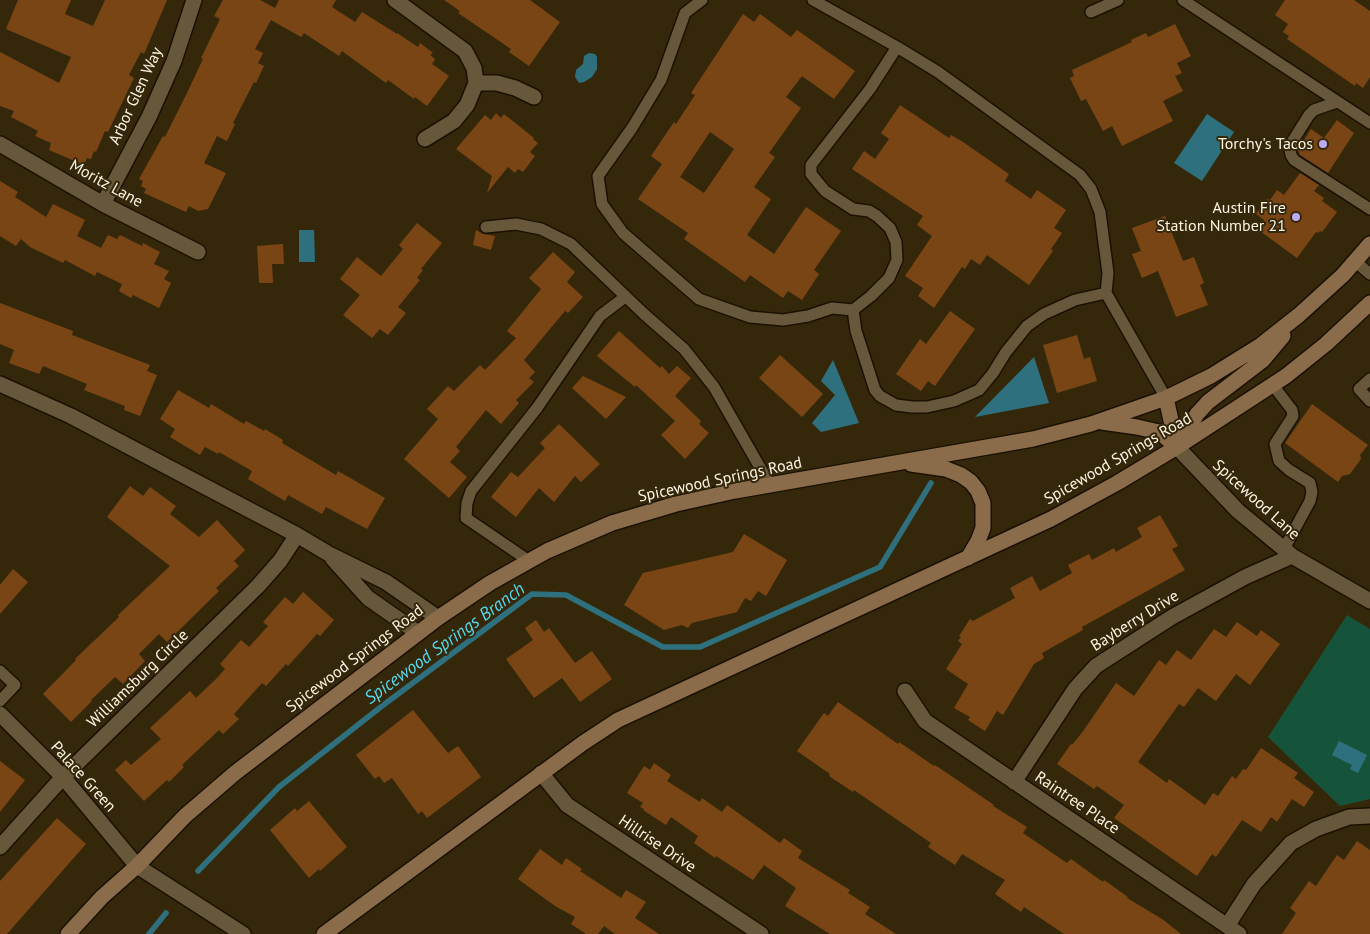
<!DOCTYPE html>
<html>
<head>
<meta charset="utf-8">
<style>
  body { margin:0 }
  canvas { display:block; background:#35280a }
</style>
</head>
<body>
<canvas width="1370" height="934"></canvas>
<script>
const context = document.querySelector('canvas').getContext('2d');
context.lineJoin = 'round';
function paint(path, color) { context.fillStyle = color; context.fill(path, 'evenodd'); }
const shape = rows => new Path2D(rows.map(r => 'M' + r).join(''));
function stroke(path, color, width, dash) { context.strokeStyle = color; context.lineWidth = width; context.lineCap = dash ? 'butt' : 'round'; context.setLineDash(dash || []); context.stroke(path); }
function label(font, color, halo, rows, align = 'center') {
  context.font = font + ' "PT Sans",sans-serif'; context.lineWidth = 4; context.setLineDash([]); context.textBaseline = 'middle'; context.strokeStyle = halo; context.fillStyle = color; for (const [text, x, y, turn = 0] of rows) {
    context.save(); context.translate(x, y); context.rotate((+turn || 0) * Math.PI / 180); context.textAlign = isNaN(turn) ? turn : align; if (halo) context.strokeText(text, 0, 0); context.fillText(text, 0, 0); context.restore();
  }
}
paint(shape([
  [1347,615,1370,629,1370,799,1340,806,1268,737]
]), '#15543b');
paint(shape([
  [589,53,595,54,597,57,597,69,592,77,584,82,579,83,575,77,576,70,583,64,584,56],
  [1207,114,1234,132,1202,181,1174,163],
  [299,230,314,230,315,262,299,262],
  [1034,357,1049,403,975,417],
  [833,360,859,423,821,432,812,423,835,395,821,381],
  [1339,741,1367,755,1358,773,1350,769,1352,765,1332,755]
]), '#2e707e');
stroke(shape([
  [198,871,279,787,382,706,532,594,566,595,663,647,700,647,880,567,931,483],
  [149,934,166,913]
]), '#2e707e', 5.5);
paint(shape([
  [18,0,71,0,65,14,93,26,105,0,167,0,144,54,141,52,129,75,134,78,108,132,105,131,96,152,94,151,91,159,87,158,84,165,49,150,51,143,35,136,38,131,11,117,14,111,0,106,0,52,59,83,71,57,6,29],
  [223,0,260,0,275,8,279,0,336,0,332,7,355,22,362,12,397,34,397,33,418,47,420,43,433,53,430,55,435,59,432,64,449,76,427,106,415,97,414,99,388,80,386,83,342,51,339,56,304,33,301,37,271,20,255,49,263,53,258,63,264,66,256,83,254,82,233,123,235,124,227,141,217,136,204,163,226,173,208,209,198,211,189,206,186,212,144,193,146,189,141,186,143,181,139,179,163,136,165,137,186,95,203,59,201,58,220,19,214,16],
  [444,0,530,0,560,22,529,66,509,52,511,49,458,13,460,11],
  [1285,0,1354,0,1370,11,1370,77,1363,88,1356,83,1355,86,1287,39,1289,36,1283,32,1288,24,1275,15],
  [743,14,754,22,760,14,791,37,797,30,855,71,834,99,802,76,786,97,801,108,769,153,775,157,754,187,771,199,747,235,774,254,806,207,841,231,814,270,819,274,802,300,788,291,783,298,750,275,745,282,684,239,688,233,638,199,662,164,651,156,674,122,676,124,695,95,691,93],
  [710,132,734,149,704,193,680,177],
  [1175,24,1191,56,1177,63,1182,73,1175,76,1183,91,1163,101,1173,121,1122,146,1112,126,1103,131,1086,99,1081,101,1070,78,1074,76,1072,70,1132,42,1131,40,1146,33,1148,37],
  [900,105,949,138,951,135,963,142,1009,174,1005,181,1031,199,1037,190,1066,210,1054,228,1062,233,1051,249,1053,251,1029,285,987,255,980,265,971,259,965,269,962,267,934,308,918,296,923,288,905,276,932,236,917,225,923,216,852,169,864,151,875,159,889,139,881,133],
  [496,113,501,118,504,114,534,138,533,139,538,143,530,152,535,156,523,172,518,169,515,173,508,167,487,193,492,176,456,149,485,115,491,120],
  [1337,120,1354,133,1328,173,1300,155,1298,150,1311,129,1324,138],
  [1300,173,1319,185,1314,191,1324,198,1322,201,1337,212,1322,232,1320,231,1318,233,1316,232,1297,258,1257,229,1264,220,1256,214,1267,199,1270,200,1277,190,1284,195],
  [0,181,18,192,15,197,46,217,53,204,85,220,77,236,101,248,108,235,117,239,120,235,142,246,143,243,160,252,154,264,169,271,164,279,171,283,159,308,133,295,131,298,119,291,122,284,97,272,95,276,65,260,63,263,30,247,21,239,16,246,0,236],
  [1165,216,1183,261,1194,257,1204,283,1200,285,1208,305,1176,317,1158,271,1142,278,1132,254,1141,251,1132,228],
  [417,223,442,243,421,269,423,270,417,278,420,280,398,307,406,313,388,335,380,329,372,338,343,315,360,295,340,279,357,257,381,276,403,249,399,245],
  [476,230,483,234,495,236,491,250,473,245],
  [283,244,284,264,272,264,273,283,259,283,257,246],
  [553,252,575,272,567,282,583,297,568,313,565,311,524,360,535,372,529,378,534,382,516,400,519,403,501,424,486,410,456,447,460,451,450,462,467,477,449,498,404,459,438,419,427,409,448,386,454,391,480,365,485,370,516,338,507,331,541,289,529,278],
  [0,303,73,331,72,335,150,365,147,371,157,375,140,416,124,410,125,406,84,390,87,384,43,366,39,374,9,363,14,350,0,344],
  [950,311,975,329,935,386,928,381,921,391,896,374,920,339,926,344],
  [619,331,660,368,662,366,669,374,677,366,691,378,675,396,701,421,699,424,709,433,685,459,661,435,675,421,636,385,635,387,597,356],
  [1077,335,1084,359,1090,357,1097,381,1057,393,1043,345],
  [780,355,823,394,802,417,759,378],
  [583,376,626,397,606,419,572,388],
  [178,390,209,408,211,404,244,424,246,421,264,431,265,429,283,440,282,443,336,475,338,471,385,498,367,529,326,507,322,514,288,495,285,501,248,479,252,471,219,452,218,454,205,447,200,455,170,437,175,429,160,419],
  [1312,404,1368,445,1360,455,1361,459,1350,474,1342,476,1338,482,1285,443],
  [559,424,600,464,581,482,575,476,554,502,539,488,516,517,491,497,511,472,518,477,545,448,540,443],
  [130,486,143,496,150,487,176,506,170,514,199,537,217,520,245,550,234,561,239,566,216,588,219,591,167,642,159,634,139,654,145,661,123,684,115,677,91,700,92,701,71,722,43,694,76,660,75,659,119,617,118,615,170,566,107,517],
  [1160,515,1178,546,1172,549,1185,570,1082,627,1083,630,1042,653,1044,658,1034,664,1003,715,997,711,985,731,968,720,970,717,954,708,968,684,946,669,962,644,958,641,961,637,959,636,970,619,973,621,1015,598,1010,588,1032,576,1040,591,1072,573,1068,565,1089,554,1092,560,1114,548,1116,552,1142,537,1137,528],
  [744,534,787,560,766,596,758,591,751,601,745,598,737,612,692,623,688,628,682,625,664,630,624,605,643,573,733,552],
  [13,569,28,582,0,614,0,585],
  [303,592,334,620,320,636,317,634,288,666,286,664,266,686,262,683,234,714,239,719,223,734,219,730,182,765,184,767,169,782,167,780,144,801,115,770,126,760,131,765,161,739,150,728,190,691,196,698,216,679,225,669,220,664,241,640,249,647,268,626,263,622,285,597,293,604],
  [536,620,544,632,549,628,575,663,592,651,612,679,580,702,562,678,534,698,506,659,533,640,525,628],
  [1237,622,1257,636,1261,630,1280,644,1250,685,1236,674,1216,701,1198,688,1184,707,1179,704,1138,762,1167,783,1169,779,1205,805,1213,793,1218,796,1232,776,1236,779,1243,769,1246,770,1261,748,1298,773,1294,778,1314,792,1304,807,1292,799,1277,822,1271,817,1261,832,1242,820,1216,857,1212,854,1197,876,1114,818,1124,805,1097,786,1094,789,1057,764,1071,744,1072,745,1084,730,1116,683,1134,696,1159,660,1166,665,1177,650,1191,660,1214,629,1226,637],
  [838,702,898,744,899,742,934,766,935,765,994,805,993,806,1027,827,1023,833,1067,863,1071,859,1103,882,1104,880,1128,897,1127,898,1162,919,1181,934,1064,934,1024,907,1021,912,995,894,1005,880,962,854,955,865,928,847,931,843,854,790,853,792,829,776,830,774,797,751,824,713,828,716],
  [413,710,448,753,458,746,481,777,427,818,422,811,418,814,392,778,384,783,379,776,375,779,356,755],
  [0,761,25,780,0,812],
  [654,763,671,775,667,781,700,802,702,798,722,812,727,805,780,843,784,838,802,851,798,858,850,890,848,893,870,907,865,914,896,934,830,934,785,906,796,888,764,865,753,880,716,856,715,858,694,843,698,836,671,817,666,825,643,810,644,809,640,807,643,803,627,793,644,766,650,770],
  [309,801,347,847,320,871,319,869,309,878,270,830,295,808,297,811],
  [57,818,86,844,7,934,0,934,0,881],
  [1357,841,1370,850,1370,934,1282,934,1296,913,1290,908,1309,881,1316,886,1337,855,1344,860],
  [540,849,562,865,566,858,582,869,580,871,621,898,626,890,646,902,635,918,659,934,615,934,604,926,598,934,586,934,571,924,575,917,555,906,518,879]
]), '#794514');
const service = shape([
  [702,0,685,13,661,80,632,128,598,176,602,204,623,233,699,299,750,317,783,320,808,316,832,308,853,310],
  [813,0,897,47],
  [1183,0,1370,123],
  [1091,12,1118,0],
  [1337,102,1314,110,1309,115,1292,142,1290,150,1291,155,1294,160,1370,209],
  [486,227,516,224,541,229,571,244,644,314,684,349,714,387,770,485],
  [1355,261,1370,274],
  [1106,293,1108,273,1100,212,1091,189,1080,175,938,72,897,47,870,89,811,165,811,174,825,191,853,209,869,211,877,216,890,228,896,242,897,260,889,278,871,296,853,310,856,331,875,390,880,396,896,405,912,407,927,407,954,401,979,390,993,373,1006,352,1027,326,1044,314,1075,300,1106,293,1166,398],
  [1370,379,1359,389,1370,401],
  [1272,384,1292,410,1293,416,1275,444,1279,461,1289,470,1310,483,1312,492,1310,501,1284,549],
  [529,561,466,518,467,503,471,491,537,408,600,316,625,297],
  [0,671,15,685,0,701]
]);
const minor = shape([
  [395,0,465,51,474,68,476,83,467,105,454,121,425,139],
  [476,83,497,83,515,88,534,97],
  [0,144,103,204,198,252],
  [103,204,149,117,174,61,194,0],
  [0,384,71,416,297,535,329,554,386,582,438,618],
  [1177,447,1238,511,1284,549,1292,556,1370,601],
  [333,559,368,598,418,633],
  [905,691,925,721,1239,934],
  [0,714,63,777,137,866,243,934],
  [541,773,567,805,761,934],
  [1014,782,1075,689,1096,666,1172,617,1245,577,1292,556],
  [0,847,63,777,258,586,280,561,297,535],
  [1227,926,1254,884,1291,843,1316,829,1349,817,1370,816]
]);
const secondary = shape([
  [1166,398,1177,447],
  [1102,422,1137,427,1159,432,1177,447],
  [1179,444,1197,414,1208,402,1263,360,1283,336],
  [911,464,946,469,961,475,971,482,978,491,983,503,983,528,978,541,968,558],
  [68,934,102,897,137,866,185,816,235,773,438,618,490,583,547,551,612,523,676,504,735,491,1033,439,1091,424,1166,398,1211,376,1261,345,1299,315,1343,275,1370,244],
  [324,934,583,743,618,720,1051,519,1117,483,1177,447,1286,376,1326,344,1370,303]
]);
stroke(service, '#1b1100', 14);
stroke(minor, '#1b1100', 18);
stroke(secondary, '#1b1100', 18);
stroke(service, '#67583b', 11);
stroke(minor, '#67583b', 15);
stroke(secondary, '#8a6c4a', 15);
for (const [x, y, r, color] of [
  [1323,144,5,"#bbaaf6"],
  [1296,217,5,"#bbaaf6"]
]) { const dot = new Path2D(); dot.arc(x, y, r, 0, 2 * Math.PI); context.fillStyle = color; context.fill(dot); stroke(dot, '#35280a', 2); }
label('16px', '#fbf3e2', '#35280a', [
  ["Arbor Glen Way",136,96,-65],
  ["Moritz Lane",106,184,29],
  ["Spicewood Springs Road",1118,459,-30],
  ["Spicewood Springs Road",720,480,-12],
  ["Spicewood Lane",1256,500,42],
  ["Bayberry Drive",1135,621,-32],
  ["Spicewood Springs Road",355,659,-37],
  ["Williamsburg Circle",138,679,-44],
  ["Palace Green",83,777,48],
  ["Raintree Place",1077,803,34],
  ["Hillrise Drive",657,844,34]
]);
label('16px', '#fbf3e2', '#35280a', [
  ["Torchy's Tacos",1313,144],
  ["Austin Fire",1286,208],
  ["Station Number 21",1286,226]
], 'right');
label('italic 18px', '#57d8f2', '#35280a', [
  ["Spicewood Springs Branch",445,644,-36]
]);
</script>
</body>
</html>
